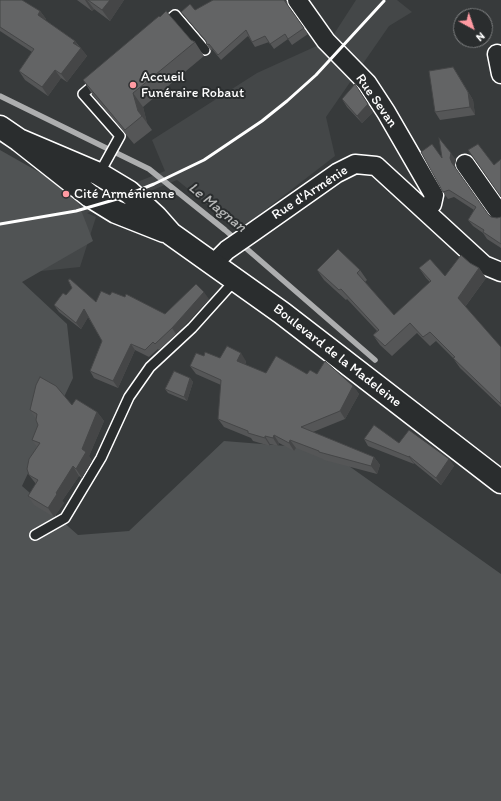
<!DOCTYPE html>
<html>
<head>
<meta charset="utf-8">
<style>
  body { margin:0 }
  #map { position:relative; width:501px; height:801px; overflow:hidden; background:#373a3b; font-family:Itim,sans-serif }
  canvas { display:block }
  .north { position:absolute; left:453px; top:8px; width:40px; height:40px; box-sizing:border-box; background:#2a2d2e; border:1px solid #7f8182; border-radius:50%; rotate:140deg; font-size:11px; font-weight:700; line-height:16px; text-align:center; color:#fff }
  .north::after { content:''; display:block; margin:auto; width:14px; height:18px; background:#ff9aa2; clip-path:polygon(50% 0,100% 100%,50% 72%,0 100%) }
</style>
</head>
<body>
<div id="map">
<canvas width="501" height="801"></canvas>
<div class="north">N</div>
</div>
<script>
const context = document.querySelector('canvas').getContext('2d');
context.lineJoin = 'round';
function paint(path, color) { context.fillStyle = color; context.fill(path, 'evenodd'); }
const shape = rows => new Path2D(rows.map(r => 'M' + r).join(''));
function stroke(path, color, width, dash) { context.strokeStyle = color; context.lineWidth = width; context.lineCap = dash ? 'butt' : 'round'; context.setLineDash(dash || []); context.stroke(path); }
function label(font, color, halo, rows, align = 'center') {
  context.font = font + ' Itim,sans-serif'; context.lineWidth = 4; context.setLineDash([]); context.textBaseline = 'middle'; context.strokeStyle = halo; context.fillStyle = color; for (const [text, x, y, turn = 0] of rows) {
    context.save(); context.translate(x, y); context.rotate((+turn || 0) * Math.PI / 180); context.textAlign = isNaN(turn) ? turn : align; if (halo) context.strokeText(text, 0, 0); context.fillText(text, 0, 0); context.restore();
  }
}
paint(shape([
  [356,0,397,0,412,12,389,26,326,117,335,156,239,230,177,180,133,198,87,213,96,217,80,267,32,272,74,203,132,184,165,171,152,140,257,73,321,44,334,34]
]), '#444748');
paint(shape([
  [0,150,74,192,93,241,22,282,67,324,73,378,22,486,78,535,129,531,224,441,325,449,501,574,501,801,0,801]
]), '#505354');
stroke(shape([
  [0,96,149,169,225,230,375,360]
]), '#adaeaf', 5.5);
const service = shape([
  [162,26,175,15,205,50],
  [98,81,83,94,120,136,99,174],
  [35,535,65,518,101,458,129,397,150,367,192,328,228,288,238,282]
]);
const minor = shape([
  [297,0,326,41,367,83,386,112,434,195,432,204,426,211],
  [497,54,501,74],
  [465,164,501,215],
  [213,264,227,250,253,232,337,173,355,164,376,166,484,265,501,272]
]);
const tertiary = shape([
  [0,127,19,140,90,196,116,212,164,231],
  [19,140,99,174,129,192,156,217,171,234,282,313,501,482]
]);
stroke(service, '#fff', 12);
stroke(minor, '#fff', 21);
stroke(tertiary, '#fff', 25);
stroke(service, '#2a2d2e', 9);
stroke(minor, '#2a2d2e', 18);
stroke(tertiary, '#2a2d2e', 22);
stroke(shape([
  [0,224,76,211,117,199,154,184,204,160,262,121,287,101,316,75,384,1]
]), '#fff', 3);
paint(shape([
  [0,0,40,11,46,19,45,20,75,41,87,56,67,82,61,78,48,96,25,80,19,71,32,52,0,31],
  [77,0,124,0,110,21,94,9,92,11],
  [287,1,288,6,308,34,292,45,288,39,274,49,269,42,255,47,248,36,221,60,212,49,211,51,207,45,206,42,185,17,181,12,195,10],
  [191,40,195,42,204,56,143,107,147,123,152,130,134,144,92,94,83,80],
  [453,67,458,75,473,100,475,115,440,120,435,112],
  [360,92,373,112,362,123,347,107,342,99],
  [442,158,456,160,455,165,456,170,488,214,491,217,497,218,501,217,501,248,487,239,483,233,473,226,468,220,474,210,454,197,448,199,443,192],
  [470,263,479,268,486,278,465,307,501,347,501,407,460,368,453,358,436,341,430,346,417,333,392,356,380,345,373,335,377,331,347,299,346,300,324,280,317,270,360,270,367,280,365,282,394,315,430,282,426,278,419,268,445,276],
  [66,295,96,302,110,295,165,314,209,299,176,334,159,350,158,349,149,357,135,350,118,388,94,378,90,371,102,341,88,317,81,329,59,312,54,305],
  [204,356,246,361,245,365,266,373,317,374,353,386,359,394,345,419,313,432,374,457,380,465,377,474,324,460,323,459,296,448,294,451,279,443,278,446,270,444,270,446,253,441,251,438,224,427,218,419,221,385,196,374,190,366],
  [190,378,193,382,187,401,168,393,165,389],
  [72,405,97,412,104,421,89,456,92,461,82,478,79,476,62,501,64,503,54,517,34,505,28,496,36,484,29,475,37,447,32,440,38,425,36,419,30,410],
  [364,439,399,443,449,459,454,466,441,485,414,463,414,464,368,446]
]), '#555657');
paint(shape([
  [85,0,87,0,94,9,92,11],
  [110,0,124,0,110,21,102,10],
  [40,11,46,19,44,23,38,15],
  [75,41,80,49,81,48,87,56,67,82,61,74,73,43],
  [453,67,458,75,473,100,475,115,470,107],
  [55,70,61,78,48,96,42,87],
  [360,92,373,112,362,123,357,116],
  [133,93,143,107,147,123,138,111],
  [451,153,456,160,455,165,456,170,452,163,450,158],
  [479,268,486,278,464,308,458,298],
  [204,292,209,299,176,334,172,328],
  [84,309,89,316,81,329,76,323],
  [131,344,135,350,118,388,113,381],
  [241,353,246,361,242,369,237,361],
  [190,378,193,382,187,401,184,397],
  [353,386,359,394,345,419,340,411],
  [97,412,104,421,89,456,92,461,82,478,76,469,82,449],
  [274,435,279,443,278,446,273,438],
  [265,436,270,444,270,446,265,438],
  [290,440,296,448,294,451,289,443],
  [409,456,414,463,414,464,409,457],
  [374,457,380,465,377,474,371,466],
  [449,459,454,466,441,485,436,478],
  [73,466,79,476,62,501,64,503,54,517,48,508,56,493]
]), '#454647');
const building = shape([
  [0,0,22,0,40,11,38,15,75,41,73,43,81,48,61,74,55,70,42,87,19,71,34,49,0,27,0,0],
  [88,0,110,0,102,10,88,0],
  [213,0,284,0,304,28,288,39,285,34,270,44,265,36,252,42,246,30,218,55,209,44,207,45,206,41,181,12,190,4,195,10,213,0],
  [166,11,191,40,195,42,133,93,138,111,142,116,125,130,83,80,159,16,160,17,166,11],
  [453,67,468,92,470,107,435,112,429,71,453,67],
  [355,84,368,104,357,116,342,99,355,84],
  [439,138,451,153,450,158,452,163,488,214,491,217,497,218,501,217,501,244,483,232,484,230,468,220,476,207,449,190,443,192,421,152,432,144,442,158,439,138],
  [478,144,494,165,501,159,501,197,468,150,478,144],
  [338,249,360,270,357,273,394,315,431,281,419,268,430,259,445,276,461,255,470,263,479,268,458,298,501,347,501,404,453,358,455,357,430,332,423,337,410,323,385,346,373,335,379,330,341,289,339,290,317,270,338,249],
  [70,279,96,302,101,291,110,295,112,292,125,297,126,294,165,314,196,284,204,292,172,328,155,344,153,342,145,350,131,344,113,381,90,371,102,341,84,309,76,323,54,305,63,293,66,295,72,288,68,280,70,279],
  [227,346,241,353,237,361,266,373,276,356,307,374,310,370,317,374,325,361,353,386,340,411,301,427,374,457,371,466,319,452,319,451,290,440,289,443,274,435,273,438,265,436,265,438,248,433,248,431,218,419,221,380,190,366,196,353,204,356,205,352,220,358,227,346],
  [174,371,190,378,184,397,165,389,174,371],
  [40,377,56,386,72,405,76,399,97,412,82,449,86,452,76,469,73,466,56,493,57,494,48,508,28,496,38,480,29,475,27,469,29,459,40,443,32,440,38,425,36,420,37,414,30,410,36,385,40,377],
  [374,425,399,443,409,430,449,459,436,478,409,456,409,457,364,439,374,425]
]);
paint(building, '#636465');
stroke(building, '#454647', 1);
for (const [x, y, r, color] of [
  [133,85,4,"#ff9aa2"],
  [66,194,4,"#ff9aa2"]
]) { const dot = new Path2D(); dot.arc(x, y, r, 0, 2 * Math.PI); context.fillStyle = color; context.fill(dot); stroke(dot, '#2a2d2e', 1.5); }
label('14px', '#fff', '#2a2d2e', [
  ["Accueil",141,77],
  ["Funéraire Robaut",141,93],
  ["Cité Arménienne",74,194]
], 'left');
label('14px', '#fff', '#2a2d2e', [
  ["Rue Sevan",376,101,55],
  ["Rue d'Arménie",310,193,-33],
  ["Boulevard de la Madeleine",337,356,38]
]);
label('italic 15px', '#b4b5b5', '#2a2d2e', [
  ["Le Magnan",217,208,39]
]);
</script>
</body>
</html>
